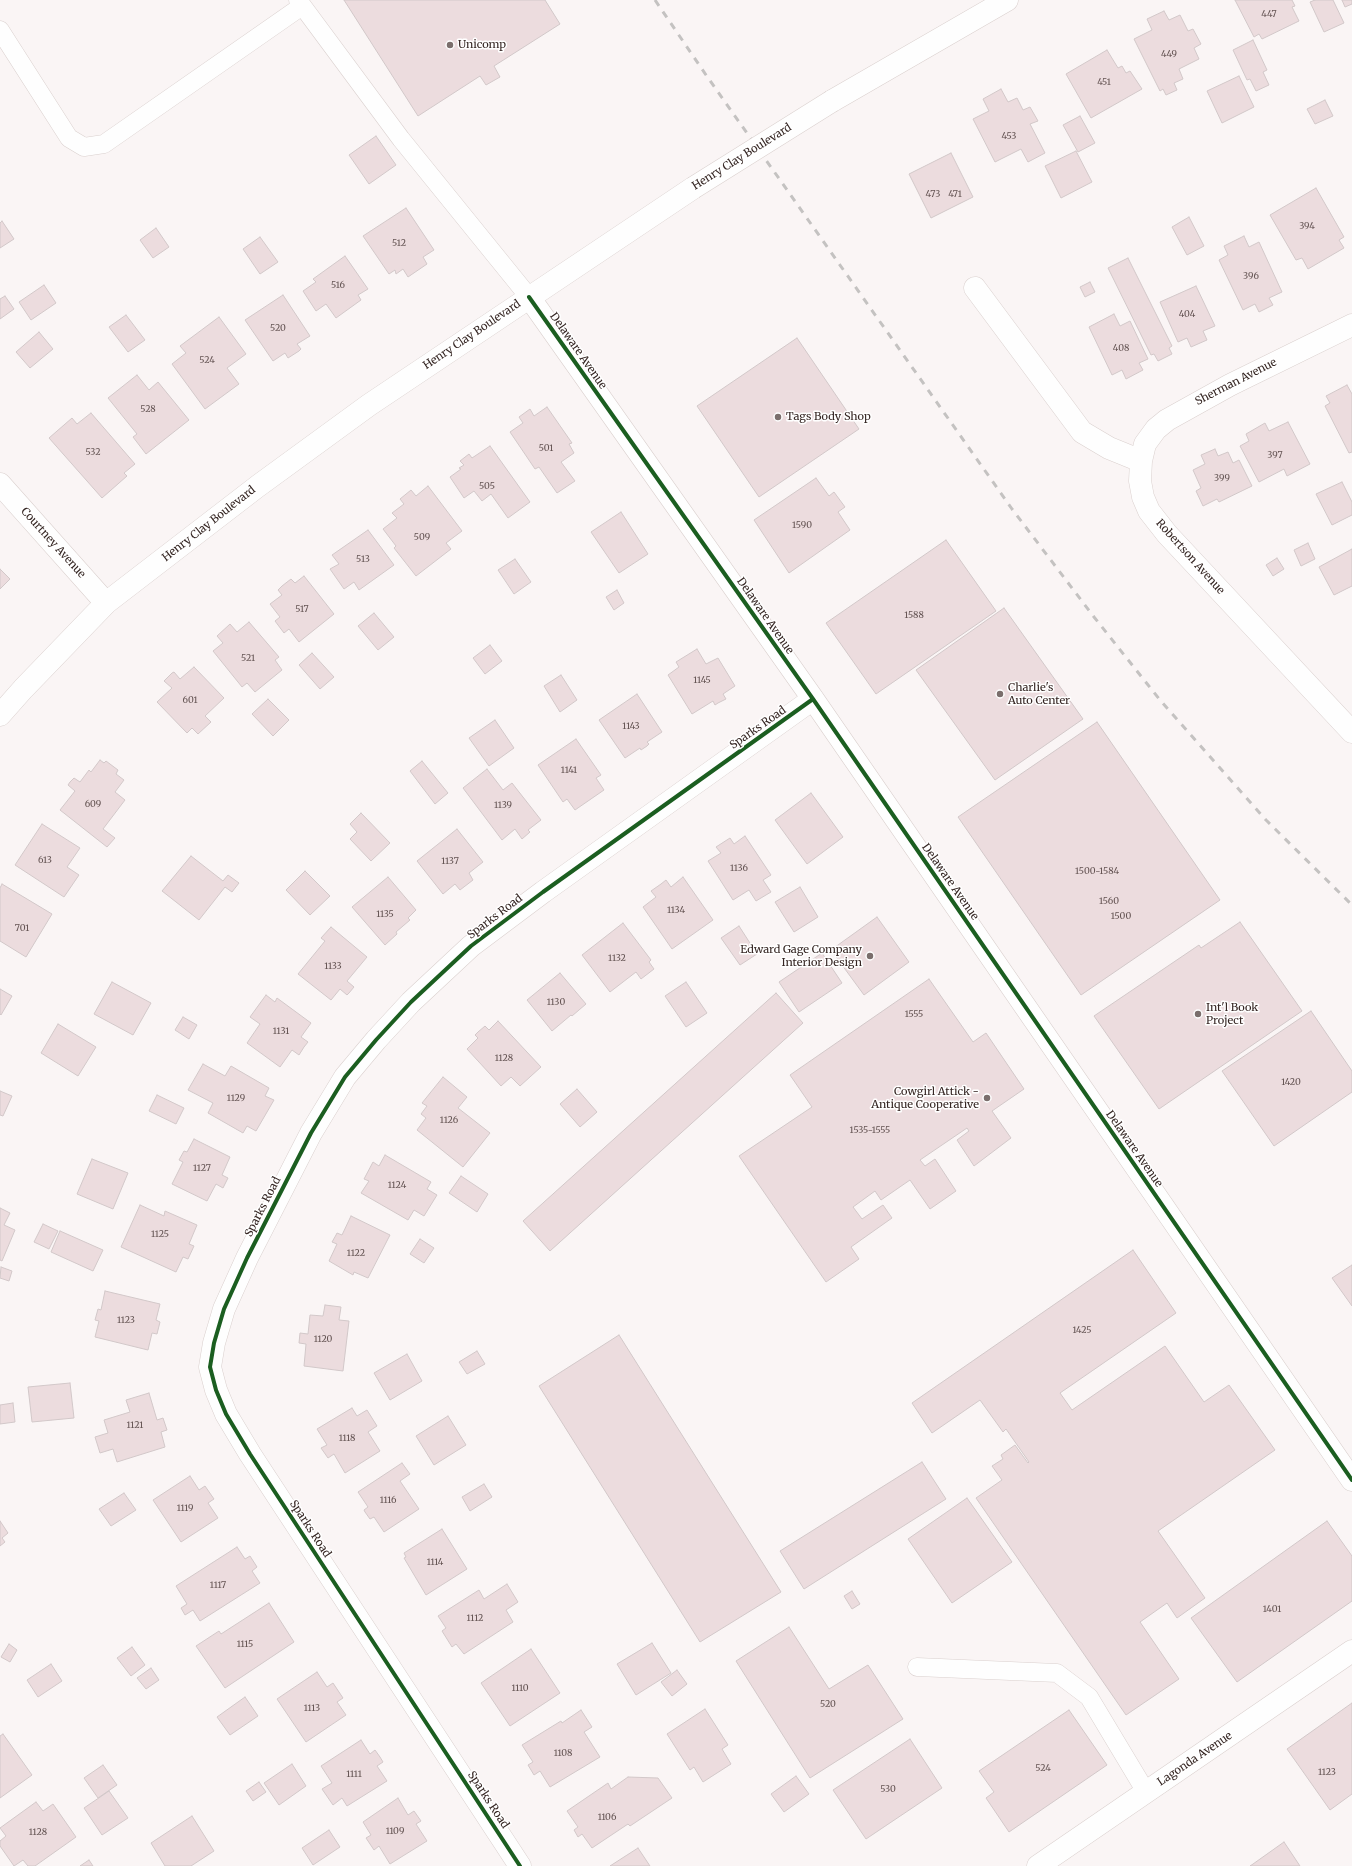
<!DOCTYPE html>
<html>
<head>
<meta charset="utf-8">
<style>
  body { margin:0 }
  canvas { display:block; background:#faf5f5 }
</style>
</head>
<body>
<canvas width="1352" height="1866"></canvas>
<script>
const context = document.querySelector('canvas').getContext('2d');
context.lineJoin = 'round';
function paint(path, color) { context.fillStyle = color; context.fill(path, 'evenodd'); }
const shape = rows => new Path2D(rows.map(r => 'M' + r).join(''));
function stroke(path, color, width, dash) { context.strokeStyle = color; context.lineWidth = width; context.lineCap = dash ? 'butt' : 'round'; context.setLineDash(dash || []); context.stroke(path); }
function label(font, color, halo, rows, align = 'center') {
  context.font = font + ' Merriweather,serif'; context.lineWidth = 3; context.setLineDash([]); context.textBaseline = 'middle'; context.strokeStyle = halo; context.fillStyle = color; for (const [text, x, y, turn = 0] of rows) {
    context.save(); context.translate(x, y); context.rotate((+turn || 0) * Math.PI / 180); context.textAlign = isNaN(turn) ? turn : align; if (halo) context.strokeText(text, 0, 0); context.fillText(text, 0, 0); context.restore();
  }
}
const building = shape([
  [344,0,545,0,560,24,494,66,500,77,486,85,480,76,418,116,344,0],
  [1235,0,1292,0,1295,6,1292,7,1299,21,1262,39,1259,34,1254,37,1235,0],
  [1315,0,1333,0,1344,23,1324,32,1310,2,1315,0],
  [1342,0,1352,0,1352,4,1345,7,1342,0],
  [1164,11,1169,20,1180,15,1188,31,1193,29,1201,44,1194,48,1199,59,1179,69,1183,79,1174,83,1177,90,1166,95,1163,89,1160,91,1134,39,1152,30,1147,19,1164,11],
  [1253,40,1267,70,1263,72,1269,85,1256,91,1250,79,1247,80,1233,50,1253,40],
  [1107,50,1118,68,1122,66,1126,73,1130,71,1142,89,1091,118,1066,74,1107,50],
  [1239,76,1254,107,1222,123,1207,91,1239,76],
  [1001,89,1008,102,1017,98,1023,110,1030,107,1038,121,1030,124,1045,153,1028,162,1021,149,995,162,973,119,989,111,983,99,1001,89],
  [1325,100,1333,116,1315,124,1307,109,1325,100],
  [1080,116,1095,143,1078,152,1063,125,1080,116],
  [376,136,396,165,369,184,349,155,376,136],
  [1076,151,1092,182,1061,198,1045,166,1076,151],
  [951,153,973,197,931,218,909,174,951,153],
  [1316,188,1344,237,1339,240,1344,248,1308,269,1302,258,1296,260,1270,215,1316,188],
  [406,208,434,250,423,257,427,264,408,277,403,269,396,274,395,270,389,274,363,236,406,208],
  [1189,217,1204,246,1187,255,1172,227,1189,217],
  [2,221,14,239,0,248,0,223,2,221],
  [156,228,169,247,153,258,140,240,156,228],
  [1244,236,1249,247,1259,242,1282,292,1269,298,1273,305,1259,312,1255,304,1243,310,1219,260,1228,255,1224,246,1244,236],
  [260,237,278,262,260,274,243,249,260,237],
  [345,256,368,289,358,295,361,300,336,318,326,304,316,311,303,291,316,282,313,279,345,256],
  [1128,258,1172,346,1169,348,1172,354,1158,361,1154,354,1151,355,1108,268,1128,258],
  [1090,282,1095,292,1085,297,1080,287,1090,282],
  [44,285,56,303,31,320,19,302,44,285],
  [1196,286,1215,326,1203,331,1207,340,1191,347,1187,338,1178,342,1160,302,1196,286],
  [283,295,310,336,297,344,301,349,299,351,288,358,285,353,273,361,245,320,283,295],
  [5,296,14,309,0,319,0,299,5,296],
  [1114,314,1120,326,1130,321,1148,359,1139,363,1143,370,1126,379,1122,370,1112,375,1089,327,1114,314],
  [126,315,145,340,128,352,109,327,126,315],
  [219,317,246,354,227,368,239,384,205,409,172,364,186,353,180,346,219,317],
  [39,332,53,349,30,368,16,352,39,332],
  [797,338,859,429,759,497,697,406,797,338],
  [137,375,149,390,158,382,189,420,146,454,133,437,137,434,108,398,137,375],
  [1347,385,1352,394,1352,452,1349,453,1325,406,1330,403,1326,396,1347,385],
  [547,407,572,443,569,444,574,453,561,462,575,481,557,493,539,467,535,469,510,432,523,423,519,417,530,409,534,416,547,407],
  [91,413,135,464,124,473,127,476,102,498,49,438,72,418,77,424,91,413],
  [1288,422,1310,464,1287,476,1284,469,1259,482,1240,446,1249,441,1246,434,1265,423,1269,431,1288,422],
  [490,446,530,502,508,518,491,494,482,501,474,491,464,498,450,477,461,469,459,468,464,465,460,461,469,454,472,458,490,446],
  [1215,449,1218,456,1228,452,1233,463,1239,460,1252,486,1219,502,1217,499,1203,506,1196,491,1201,488,1193,470,1205,464,1201,455,1215,449],
  [816,478,829,496,834,492,845,507,838,512,850,530,789,573,754,520,816,478],
  [1342,482,1352,502,1352,515,1332,525,1316,494,1342,482],
  [428,486,462,531,446,543,451,549,416,576,394,548,396,546,383,529,397,518,392,513,404,504,400,499,411,490,416,496,428,486],
  [621,512,648,554,619,573,591,532,621,512],
  [368,530,394,565,359,590,354,582,344,589,330,569,339,564,332,555,368,530],
  [946,540,996,611,876,694,826,623,946,540],
  [1308,543,1315,559,1301,566,1294,550,1308,543],
  [1352,549,1352,586,1334,595,1319,567,1352,549],
  [1277,558,1284,569,1273,576,1266,565,1277,558],
  [515,559,531,582,514,594,498,570,515,559],
  [0,569,10,579,0,589,0,569],
  [304,576,334,614,299,642,289,629,284,633,275,621,280,617,270,604,282,595,278,590,282,586,291,579,295,583,304,576],
  [617,590,624,603,614,610,606,597,617,590],
  [1004,608,1083,719,995,780,916,670,1004,608],
  [374,613,394,637,378,650,358,626,374,613],
  [249,622,279,657,275,660,282,670,255,692,247,683,242,687,213,651,223,643,217,636,230,624,237,632,249,622],
  [490,645,502,661,485,674,473,658,490,645],
  [697,649,706,664,718,658,735,686,723,694,726,699,718,703,715,705,713,701,692,714,668,675,679,667,676,662,697,649],
  [312,653,334,677,320,689,299,665,312,653],
  [194,667,224,698,205,716,211,722,198,734,192,728,187,733,157,702,172,688,164,681,172,673,174,672,180,679,194,667],
  [561,675,577,700,560,712,544,686,561,675],
  [637,694,662,732,647,742,649,744,647,746,641,750,640,748,625,758,599,720,637,694],
  [268,699,289,720,273,736,252,714,268,699],
  [495,720,514,748,489,766,469,738,495,720],
  [1097,722,1220,900,1081,995,958,817,1097,722],
  [576,739,601,775,596,778,604,790,575,810,567,799,563,802,538,765,576,739],
  [100,760,104,763,106,761,118,770,116,774,124,780,115,792,125,800,103,829,115,838,107,847,60,810,75,791,68,785,70,782,74,778,80,782,89,770,91,772,100,760],
  [422,761,448,793,435,804,410,771,422,761],
  [487,769,503,790,512,783,541,820,528,830,530,832,522,839,515,829,502,840,463,788,487,769],
  [811,793,843,837,807,864,775,820,811,793],
  [361,813,390,843,371,861,350,839,357,832,350,824,361,813],
  [42,824,80,848,67,867,79,875,64,897,15,865,42,824],
  [457,829,483,862,469,873,473,880,460,890,455,884,443,894,417,861,457,829],
  [745,836,771,875,763,880,771,892,756,901,749,890,733,900,708,861,721,853,716,847,730,838,734,844,745,836],
  [191,856,223,881,228,875,239,883,232,892,225,887,199,920,162,891,191,856],
  [305,871,330,896,310,915,286,890,305,871],
  [388,877,416,910,408,918,410,920,396,932,397,934,385,945,352,907,388,877],
  [683,877,713,920,672,949,643,907,656,897,651,891,661,884,666,880,671,887,683,877],
  [2,884,52,914,26,957,0,941,0,888,2,884],
  [800,887,818,917,794,932,775,902,800,887],
  [877,917,909,962,864,995,831,950,877,917],
  [1240,922,1302,1011,1159,1109,1094,1016,1199,945,1201,948,1240,922],
  [623,923,651,960,649,962,654,969,641,979,636,972,610,992,582,955,623,923],
  [739,926,757,954,740,965,721,938,739,926],
  [331,927,367,957,347,981,354,987,349,993,347,995,340,989,331,1000,298,974,325,941,321,938,331,927],
  [822,953,842,983,799,1012,779,982,822,953],
  [560,973,586,1004,572,1016,571,1015,552,1031,527,1000,560,973],
  [929,979,973,1042,986,1033,1024,1089,992,1111,1011,1138,974,1166,957,1140,969,1131,967,1128,920,1160,925,1166,935,1159,956,1191,930,1209,910,1180,881,1200,875,1191,853,1207,862,1219,883,1205,892,1218,851,1247,859,1259,826,1282,739,1156,812,1107,790,1075,929,979],
  [112,982,151,1003,133,1035,94,1014,112,982],
  [686,982,707,1013,686,1027,665,996,686,982],
  [0,989,12,996,1,1015,0,1014,0,989],
  [776,993,803,1023,550,1251,523,1221,776,993],
  [266,995,275,1002,277,998,311,1023,301,1037,308,1042,304,1047,299,1055,292,1050,280,1067,247,1043,260,1024,250,1017,266,995],
  [1311,1011,1352,1071,1352,1092,1274,1146,1222,1071,1311,1011],
  [183,1017,197,1025,189,1039,175,1030,183,1017],
  [498,1021,541,1067,520,1086,511,1077,501,1086,467,1049,478,1038,475,1035,478,1032,485,1026,489,1030,498,1021],
  [58,1024,96,1047,78,1076,41,1053,58,1024],
  [203,1064,225,1076,231,1066,269,1088,265,1096,274,1100,256,1131,247,1126,243,1133,208,1113,213,1103,188,1090,203,1064],
  [443,1077,467,1097,458,1108,490,1133,463,1167,417,1130,426,1118,421,1114,427,1106,422,1103,443,1077],
  [577,1089,597,1112,580,1127,560,1104,577,1089],
  [0,1091,12,1096,3,1116,0,1115,0,1091],
  [157,1095,184,1108,176,1124,149,1111,157,1095],
  [194,1139,230,1157,222,1175,228,1178,223,1188,216,1184,207,1201,172,1184,183,1162,179,1160,184,1151,187,1152,194,1139],
  [385,1155,431,1182,427,1189,437,1195,424,1216,414,1210,408,1220,361,1193,369,1181,364,1179,373,1162,379,1166,385,1155],
  [92,1159,128,1173,113,1209,77,1194,92,1159],
  [461,1176,488,1194,477,1212,449,1193,461,1176],
  [140,1205,164,1216,165,1211,197,1225,189,1244,194,1246,188,1259,183,1257,176,1272,121,1247,140,1205],
  [0,1208,10,1213,4,1225,15,1230,2,1261,0,1260,0,1208],
  [351,1216,390,1235,368,1278,354,1272,353,1275,329,1261,337,1244,332,1242,336,1235,337,1233,342,1235,351,1216],
  [43,1224,58,1231,49,1249,34,1242,43,1224],
  [60,1231,103,1250,93,1271,51,1252,60,1231],
  [420,1239,434,1248,424,1263,410,1254,420,1239],
  [1133,1250,1176,1313,1060,1393,1072,1410,1165,1346,1204,1402,1229,1385,1275,1450,1158,1531,1205,1598,1177,1618,1167,1603,1140,1622,1179,1679,1126,1715,976,1498,1002,1480,992,1466,1003,1459,1001,1455,1015,1445,1028,1463,1029,1462,1006,1429,1003,1432,980,1400,932,1433,912,1403,1133,1250],
  [1352,1265,1352,1306,1332,1278,1352,1265],
  [1,1267,12,1271,9,1281,0,1278,1,1267],
  [105,1291,160,1304,156,1320,160,1322,157,1334,152,1333,148,1350,95,1337,99,1321,95,1320,98,1309,101,1310,105,1291],
  [325,1305,341,1307,339,1320,349,1321,343,1371,304,1366,306,1344,299,1343,300,1333,308,1334,310,1315,323,1316,325,1305],
  [619,1335,781,1592,700,1642,539,1386,619,1335],
  [477,1351,485,1364,467,1374,459,1362,477,1351],
  [407,1354,422,1381,390,1400,374,1373,407,1354],
  [70,1383,74,1418,32,1422,28,1387,70,1383],
  [149,1393,157,1420,163,1418,167,1430,161,1432,165,1447,117,1462,113,1449,100,1453,95,1437,108,1433,104,1420,130,1412,126,1400,149,1393],
  [13,1403,15,1422,0,1424,0,1405,13,1403],
  [352,1408,357,1416,367,1410,377,1426,368,1432,380,1451,345,1473,334,1454,328,1458,321,1448,327,1445,317,1429,352,1408],
  [448,1416,466,1445,434,1465,416,1436,448,1416],
  [922,1462,946,1499,804,1589,780,1551,922,1462],
  [402,1463,410,1474,400,1481,419,1509,384,1532,374,1517,370,1519,365,1512,364,1510,368,1507,358,1492,402,1463],
  [190,1476,199,1490,205,1486,214,1499,208,1503,218,1518,181,1542,153,1500,190,1476],
  [484,1484,492,1497,470,1511,462,1497,484,1484],
  [124,1493,136,1510,111,1526,99,1509,124,1493],
  [967,1498,1012,1562,952,1603,908,1539,967,1498],
  [0,1521,8,1533,2,1538,5,1542,0,1546,0,1521],
  [1327,1521,1352,1556,1352,1601,1237,1682,1191,1618,1327,1521],
  [442,1529,467,1569,426,1595,404,1558,406,1557,404,1553,442,1529],
  [237,1547,245,1559,250,1556,257,1567,252,1571,260,1583,200,1621,193,1610,185,1615,181,1608,187,1604,176,1586,237,1547],
  [507,1584,518,1602,506,1610,513,1622,464,1654,456,1644,452,1647,442,1631,446,1628,438,1616,479,1590,484,1599,507,1584],
  [852,1591,860,1604,852,1609,844,1596,852,1591],
  [269,1603,294,1642,225,1688,196,1646,219,1631,221,1634,269,1603],
  [789,1627,829,1689,868,1665,903,1719,810,1778,736,1661,789,1627],
  [652,1643,671,1673,636,1695,617,1664,652,1643],
  [9,1644,17,1650,10,1662,1,1657,9,1644],
  [132,1647,145,1665,131,1676,117,1658,132,1647],
  [531,1649,560,1693,510,1726,481,1683,531,1649],
  [51,1664,62,1681,38,1697,27,1680,51,1664],
  [151,1668,159,1680,146,1689,137,1678,151,1668],
  [677,1670,687,1684,672,1696,661,1682,677,1670],
  [317,1672,327,1687,333,1683,343,1698,337,1702,346,1715,306,1742,277,1699,317,1672],
  [245,1697,258,1716,230,1735,217,1717,245,1697],
  [1352,1703,1352,1794,1330,1810,1287,1749,1352,1703],
  [705,1709,728,1745,722,1749,731,1764,703,1782,694,1767,690,1770,667,1734,705,1709],
  [581,1710,592,1727,584,1732,600,1757,550,1787,540,1771,534,1775,528,1765,533,1762,522,1745,561,1721,562,1723,581,1710],
  [1069,1710,1107,1765,1009,1832,986,1798,994,1792,979,1771,1069,1710],
  [3,1734,32,1775,0,1798,0,1736,3,1734],
  [910,1739,942,1788,866,1839,833,1790,910,1739],
  [361,1740,370,1754,375,1750,380,1757,383,1762,377,1766,387,1781,347,1806,342,1798,333,1805,322,1789,332,1783,321,1766,361,1740],
  [292,1764,306,1786,279,1805,264,1783,292,1764],
  [103,1765,117,1785,98,1798,84,1778,103,1765],
  [796,1776,809,1794,784,1812,771,1794,796,1776],
  [628,1777,658,1778,672,1798,630,1826,628,1824,592,1848,582,1834,578,1837,574,1830,578,1827,567,1811,608,1783,611,1789,628,1777],
  [259,1782,266,1792,253,1801,246,1791,259,1782],
  [109,1791,128,1818,102,1835,84,1808,109,1791],
  [398,1798,408,1815,414,1811,421,1821,416,1824,427,1841,390,1864,379,1846,374,1850,366,1838,371,1835,363,1822,398,1798],
  [36,1802,43,1811,53,1804,76,1837,35,1866,28,1866,23,1860,14,1866,0,1846,0,1841,6,1836,0,1828,36,1802],
  [192,1816,214,1851,191,1866,165,1866,151,1843,192,1816],
  [329,1830,340,1847,313,1865,302,1848,329,1830],
  [1284,1842,1300,1866,1250,1866,1253,1864,1284,1842],
  [638,1848,650,1866,610,1866,638,1848],
  [89,1860,93,1866,80,1866,89,1860]
]);
paint(building, '#ecdcde');
stroke(building, '#d2c8c9', 1);
const lane = shape([
  [298,0,401,139,529,297],
  [0,30,69,138,84,147,104,144,302,6],
  [917,1667,1057,1673,1089,1697,1146,1792]
]);
const street = shape([
  [975,288,1082,432,1109,448,1141,461],
  [529,297,813,699,1352,1480],
  [1352,325,1230,385,1167,420,1156,429,1145,444,1141,461,1140,481,1143,497,1149,511,1167,534,1352,732],
  [0,484,106,603],
  [520,1866,250,1454,226,1414,216,1390,210,1367,214,1343,224,1309,247,1258,311,1133,345,1077,376,1040,411,1002,471,946,543,892,813,699],
  [1038,1866,1352,1651]
]);
const secondary = shape([
  [832,101,1007,0],
  [0,715,23,689,106,603,258,486,369,405,693,188]
]);
stroke(lane, '#dad0ce', 19);
stroke(street, '#dad0ce', 23);
stroke(secondary, '#dad0ce', 23);
stroke(lane, '#fefefe', 18);
stroke(street, '#fefefe', 22);
stroke(secondary, '#fefefe', 22);
stroke(shape([
  [655,0,706,75,1012,509,1094,617,1160,700,1266,820,1352,905]
]), '#c4c2c1', 3, [7, 7]);
const secondaryBridge = shape([
  [693,188,832,101]
]);
stroke(secondaryBridge, '#dad0ce', 23, []);
stroke(secondaryBridge, '#fefefe', 22);
stroke(shape([
  [529,297,813,699,1352,1480],
  [520,1866,250,1454,226,1414,216,1390,210,1367,214,1343,224,1309,247,1258,311,1133,345,1077,376,1040,411,1002,471,946,543,892,813,699]
]), '#1b5e20', 4);
for (const [x, y, r, color] of [
  [450,45,4,"#7a6e6c"],
  [778,417,4,"#7a6e6c"],
  [1000,694,4,"#7a6e6c"],
  [870,956,4,"#7a6e6c"],
  [1198,1014,4,"#7a6e6c"],
  [987,1098,4,"#7a6e6c"]
]) { const dot = new Path2D(); dot.arc(x, y, r, 0, 2 * Math.PI); context.fillStyle = color; context.fill(dot); stroke(dot, '#fff', 1.5); }
label('9px', '#645453', null, [
  ["447",1269,14],
  ["449",1169,54],
  ["451",1104,82],
  ["453",1009,136],
  ["473",933,194],
  ["471",955,194],
  ["394",1307,226],
  ["512",399,243],
  ["396",1251,276],
  ["516",338,285],
  ["404",1187,314],
  ["520",278,328],
  ["408",1121,348],
  ["524",207,360],
  ["528",148,409],
  ["501",546,448],
  ["532",93,452],
  ["397",1275,455],
  ["399",1222,478],
  ["505",487,486],
  ["1590",802,525],
  ["509",422,537],
  ["513",363,559],
  ["517",302,609],
  ["1588",914,615],
  ["521",248,658],
  ["1145",702,680],
  ["601",190,700],
  ["1143",631,726],
  ["1141",569,770],
  ["609",93,804],
  ["1139",503,805],
  ["613",45,860],
  ["1137",450,861],
  ["1136",739,868],
  ["1500-1584",1097,871],
  ["1560",1109,901],
  ["1134",676,910],
  ["1135",385,914],
  ["1500",1121,916],
  ["701",22,928],
  ["1132",617,958],
  ["1133",333,966],
  ["1130",556,1002],
  ["1555",914,1014],
  ["1131",281,1031],
  ["1128",504,1058],
  ["1420",1291,1082],
  ["1129",236,1098],
  ["1126",449,1120],
  ["1535-1555",870,1130],
  ["1127",202,1168],
  ["1124",397,1185],
  ["1125",160,1234],
  ["1122",356,1253],
  ["1123",126,1320],
  ["1425",1082,1330],
  ["1120",323,1339],
  ["1121",135,1425],
  ["1118",347,1438],
  ["1116",388,1500],
  ["1119",185,1508],
  ["1114",435,1562],
  ["1117",218,1585],
  ["1401",1272,1609],
  ["1112",475,1618],
  ["1115",245,1644],
  ["1110",520,1688],
  ["520",828,1704],
  ["1113",312,1708],
  ["1108",563,1753],
  ["524",1043,1768],
  ["1123",1327,1772],
  ["1111",354,1774],
  ["530",888,1789],
  ["1106",607,1817],
  ["1109",395,1831],
  ["1128",38,1832]
]);
label('11px', '#352623', '#fff', [
  ["Unicomp",458,45],
  ["Tags Body Shop",786,417],
  ["Charlie's",1008,688],
  ["Auto Center",1008,701],
  ["Edward Gage Company",862,950,"right"],
  ["Interior Design",862,963,"right"],
  ["Int'l Book",1206,1008],
  ["Project",1206,1021],
  ["Cowgirl Attick -",979,1092,"right"],
  ["Antique Cooperative",979,1105,"right"]
], 'left');
label('11px', '#352623', '#fff', [
  ["Henry Clay Boulevard",742,157,-32],
  ["Henry Clay Boulevard",472,335,-34],
  ["Delaware Avenue",578,351,55],
  ["Sherman Avenue",1236,382,-27],
  ["Henry Clay Boulevard",209,524,-38],
  ["Courtney Avenue",53,543,48],
  ["Robertson Avenue",1190,557,48],
  ["Delaware Avenue",765,616,55],
  ["Sparks Road",758,728,-35],
  ["Delaware Avenue",950,882,55],
  ["Sparks Road",495,917,-37],
  ["Delaware Avenue",1134,1149,55],
  ["Sparks Road",263,1207,-63],
  ["Sparks Road",310,1529,57],
  ["Lagonda Avenue",1195,1759,-34],
  ["Sparks Road",488,1800,57]
]);
</script>
</body>
</html>
